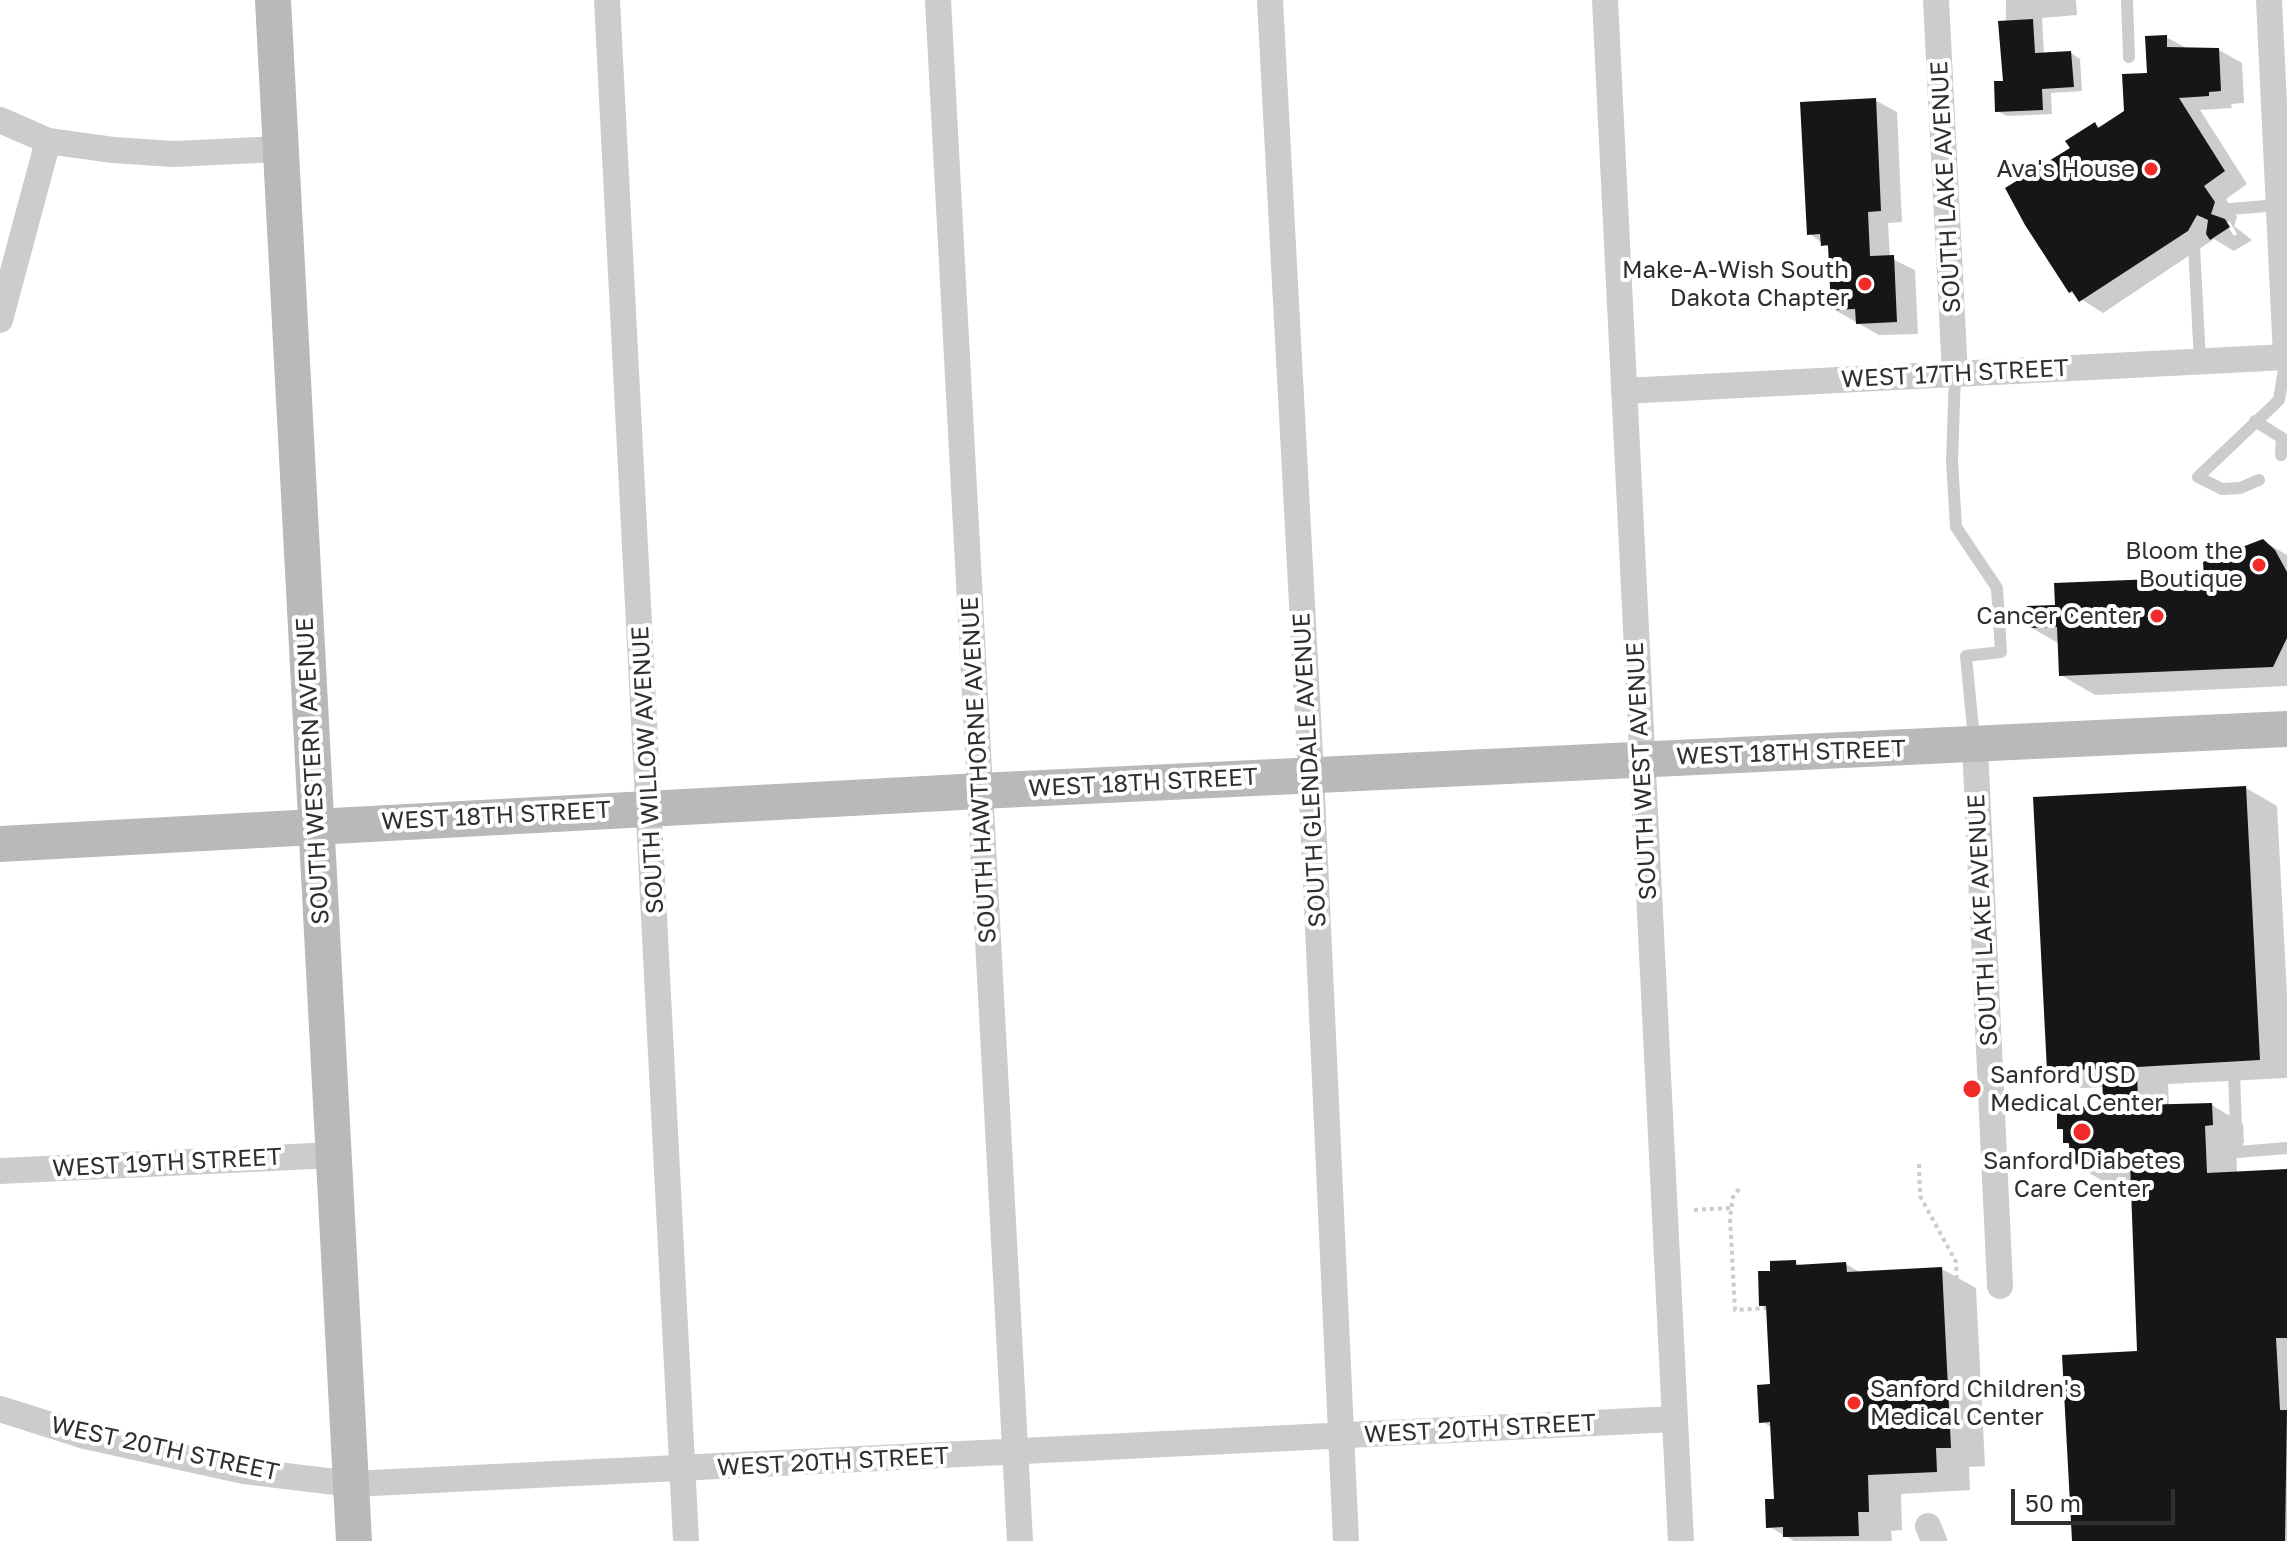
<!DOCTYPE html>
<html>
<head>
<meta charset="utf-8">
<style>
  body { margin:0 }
  #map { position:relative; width:2287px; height:1541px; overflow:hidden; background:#fff; font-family:"Golos Text",sans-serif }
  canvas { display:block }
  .scale { position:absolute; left:2011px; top:1489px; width:164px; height:36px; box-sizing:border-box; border:4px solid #2f2f2f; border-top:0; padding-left:10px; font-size:24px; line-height:28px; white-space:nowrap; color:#2f2f2f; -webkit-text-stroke:6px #fff; paint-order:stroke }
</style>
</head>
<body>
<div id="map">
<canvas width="2287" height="1541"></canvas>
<div class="scale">50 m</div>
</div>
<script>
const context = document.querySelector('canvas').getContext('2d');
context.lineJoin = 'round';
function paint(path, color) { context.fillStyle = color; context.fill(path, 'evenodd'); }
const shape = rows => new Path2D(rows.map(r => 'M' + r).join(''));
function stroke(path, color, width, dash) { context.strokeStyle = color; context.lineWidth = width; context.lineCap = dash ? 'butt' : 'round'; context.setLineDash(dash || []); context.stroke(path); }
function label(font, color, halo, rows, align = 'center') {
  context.font = font + ' "Golos Text",sans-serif'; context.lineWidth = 8; context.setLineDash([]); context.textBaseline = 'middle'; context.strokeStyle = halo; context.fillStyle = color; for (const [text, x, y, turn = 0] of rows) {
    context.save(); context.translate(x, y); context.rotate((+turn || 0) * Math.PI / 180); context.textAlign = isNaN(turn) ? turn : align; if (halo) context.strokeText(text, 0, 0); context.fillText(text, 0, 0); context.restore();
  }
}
paint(shape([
  [2006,0,2076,0,2077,15,2042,18,2044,54,2071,53,2080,59,2082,91,2051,93,2052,114,2007,116,1997,111,2005,83],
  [2166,37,2188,49,2219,50,2242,63,2244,103,2231,104,2232,108,2200,110,2247,184,2226,199,2237,217,2234,226,2252,240,2234,251,2214,239,2103,313,2070,292,2012,201,2095,124,2101,128,2126,112,2149,75],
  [2225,222,2230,222,2237,234,2234,236],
  [1875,100,1897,112,1902,222,1888,223,1890,258,1915,270,1918,334,1879,335,1833,309,1830,249,1809,233],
  [2263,541,2287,555,2287,686,2095,695,2061,675,2060,644,2030,627,2057,607,2206,578],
  [2246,788,2277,806,2287,994,2287,1078,2168,1084,2169,1106,2212,1105,2243,1124,2244,1143,2236,1143,2237,1173,2287,1171,2287,1541,2074,1541,2139,1353,2132,1180,2103,1181,2072,1163,2071,1146,2065,1142,2065,1131,2059,1128,2105,1108,2105,1087,2081,1088,2049,1070],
  [1795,1262,1803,1267,1846,1264,1861,1273,1942,1269,1976,1288,1985,1466,1969,1467,1970,1490,1901,1494,1902,1530,1891,1531,1892,1541,1794,1541,1768,1526,1776,1501,1773,1428,1761,1421,1772,1386,1768,1309,1761,1305,1773,1273]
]), '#0003');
paint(shape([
  [2033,19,2035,53,2071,51,2074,87,2042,89,2043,110,1995,112,1994,81,2003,81,1998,21],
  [2167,35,2167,47,2219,48,2221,91,2209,92,2209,96,2179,98,2225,171,2204,186,2215,202,2211,214,2225,219,2230,227,2210,240,2206,234,2208,220,2197,215,2188,231,2079,302,2072,291,2069,293,2025,225,2005,188,2070,148,2065,141,2095,122,2098,128,2124,111,2122,74,2147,73,2145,36],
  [1876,98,1881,211,1868,212,1870,256,1894,255,1897,322,1856,324,1855,309,1831,310,1828,245,1821,246,1820,234,1807,235,1800,102],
  [2263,539,2275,550,2287,572,2287,638,2273,667,2059,676,2057,627,2028,628,2027,606,2055,605,2054,583,2204,577,2203,562],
  [2246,786,2260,1060,2137,1067,2138,1105,2212,1103,2213,1125,2205,1126,2207,1173,2287,1169,2287,1338,2276,1338,2280,1410,2287,1410,2285,1541,2072,1541,2062,1355,2137,1351,2130,1162,2070,1164,2069,1143,2063,1143,2063,1129,2057,1129,2057,1108,2103,1106,2102,1069,2047,1071,2033,797],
  [1796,1260,1796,1265,1846,1262,1847,1272,1942,1267,1951,1448,1936,1448,1937,1472,1868,1475,1869,1512,1858,1512,1859,1536,1783,1537,1783,1527,1766,1528,1765,1499,1774,1499,1770,1422,1759,1423,1757,1385,1770,1384,1766,1306,1759,1306,1758,1271,1770,1271,1770,1261]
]), '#161616');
stroke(shape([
  [1919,1164,1920,1196,1956,1262,1957,1284,1943,1285],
  [1739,1189,1733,1197,1730,1218,1735,1310,1766,1308],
  [1694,1210,1730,1208]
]), '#ccc', 4, [4, 4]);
stroke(shape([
  [2127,0,2129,57],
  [2219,210,2278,205],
  [2200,223,2194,246,2200,362],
  [1955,374,1952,461,1956,527,1997,588,2001,652,1966,656,1974,739],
  [2255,421,2282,438,2281,455],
  [2259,480,2240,488,2222,489,2198,477,2279,400,2286,357],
  [2234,1074,2237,1152,2287,1148]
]), '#ccc', 12);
stroke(shape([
  [607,0,686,1541],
  [938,0,1020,1541],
  [1270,0,1311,774,1346,1541],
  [1605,0,1681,1541],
  [1936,0,1955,374],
  [2269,0,2286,357],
  [0,120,48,141,113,150,173,154,281,149],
  [0,320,48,141],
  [1624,391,2287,357],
  [1975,746,2000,1286],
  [0,1171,334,1155],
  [0,1409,85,1436,244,1471,352,1484,1674,1419],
  [1928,1526,1934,1541]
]), '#ccc', 26);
stroke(shape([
  [273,0,354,1541],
  [0,844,980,791,2287,729]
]), '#b9b9b9', 36);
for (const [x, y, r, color] of [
  [2151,169,8,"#f12b27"],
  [1865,284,8,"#f12b27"],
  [2259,565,8,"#f12b27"],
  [2157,616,8,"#f12b27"],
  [1972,1089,10,"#f12b27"],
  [2082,1132,10,"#f12b27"],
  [1854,1403,8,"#f12b27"]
]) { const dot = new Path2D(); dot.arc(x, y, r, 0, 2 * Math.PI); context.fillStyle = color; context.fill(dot); stroke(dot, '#fff', 3); }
label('24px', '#2f2f2f', '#fff', [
  ["Ava's House",2135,169],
  ["Make-A-Wish South",1849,270],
  ["Dakota Chapter",1849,298],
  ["Bloom the",2243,551],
  ["Boutique",2243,579],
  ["Cancer Center",2141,616],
  ["Sanford USD",1990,1075,"left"],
  ["Medical Center",1990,1103,"left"],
  ["Sanford Diabetes",2082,1161,"center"],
  ["Care Center",2082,1189,"center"],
  ["Sanford Children's",1870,1389,"left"],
  ["Medical Center",1870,1417,"left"]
], 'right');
label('24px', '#2f2f2f', '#fff', [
  ["SOUTH LAKE AVENUE",1946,187,-93],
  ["WEST 17TH STREET",1955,374,-3],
  ["WEST 18TH STREET",1791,753,-2],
  ["SOUTH WILLOW AVENUE",648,770,-93],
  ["SOUTH HAWTHORNE AVENUE",979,770,-93],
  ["SOUTH GLENDALE AVENUE",1310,770,-93],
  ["SOUTH WESTERN AVENUE",313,771,-93],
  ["SOUTH WEST AVENUE",1642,771,-93],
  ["WEST 18TH STREET",1143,783,-3],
  ["WEST 18TH STREET",496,816,-3],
  ["SOUTH LAKE AVENUE",1983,920,-93],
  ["WEST 19TH STREET",167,1163,-3],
  ["WEST 20TH STREET",1480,1429,-3],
  ["WEST 20TH STREET",165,1449,12],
  ["WEST 20TH STREET",833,1462,-3]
]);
</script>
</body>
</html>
